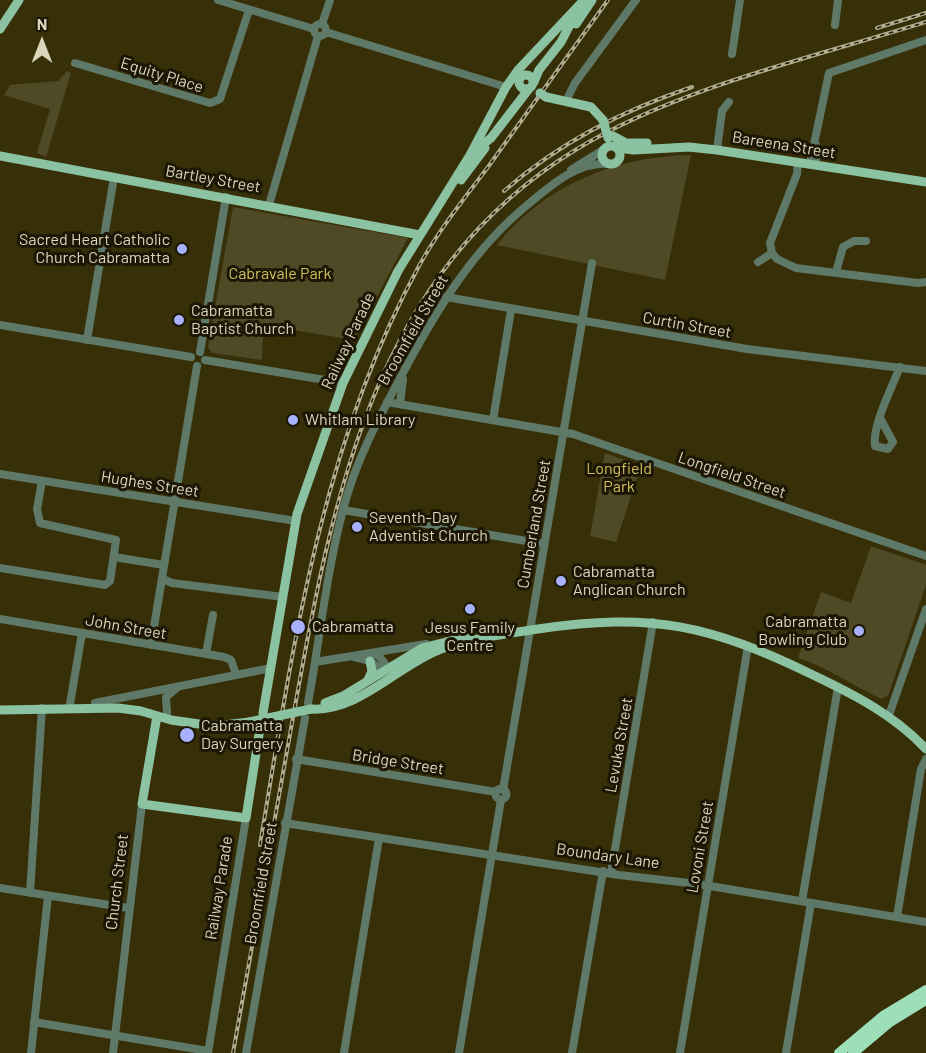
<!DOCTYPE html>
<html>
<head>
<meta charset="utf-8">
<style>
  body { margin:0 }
  #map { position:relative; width:926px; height:1053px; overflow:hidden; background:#372f08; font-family:Barlow,sans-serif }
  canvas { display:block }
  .north { position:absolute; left:12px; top:12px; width:60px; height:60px; -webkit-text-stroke:4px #1c1704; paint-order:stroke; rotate:0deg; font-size:16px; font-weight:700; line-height:24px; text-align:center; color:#dad5bb }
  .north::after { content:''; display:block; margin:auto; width:21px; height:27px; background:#dad5bb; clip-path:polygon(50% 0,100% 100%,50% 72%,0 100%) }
</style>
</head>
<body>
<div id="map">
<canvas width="926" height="1053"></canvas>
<div class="north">N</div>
</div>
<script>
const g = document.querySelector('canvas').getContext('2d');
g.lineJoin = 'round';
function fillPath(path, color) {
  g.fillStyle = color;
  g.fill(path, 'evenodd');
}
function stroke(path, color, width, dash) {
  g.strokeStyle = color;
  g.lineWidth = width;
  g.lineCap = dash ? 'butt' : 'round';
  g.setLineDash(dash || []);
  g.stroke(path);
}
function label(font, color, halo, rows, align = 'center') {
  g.font = font + ' Barlow,sans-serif';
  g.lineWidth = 6;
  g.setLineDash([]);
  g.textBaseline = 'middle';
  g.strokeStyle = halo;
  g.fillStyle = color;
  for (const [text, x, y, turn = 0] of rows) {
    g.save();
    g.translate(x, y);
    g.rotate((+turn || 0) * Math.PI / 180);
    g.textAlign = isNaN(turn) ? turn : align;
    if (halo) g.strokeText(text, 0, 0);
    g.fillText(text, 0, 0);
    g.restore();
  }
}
const green = new Path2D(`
  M67,71l4,2 -25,84 -9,-4 13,-44 -46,-14 6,-10 48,-4z
  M691,155l-26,125 -168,-35c47,-60 120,-89 194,-90z
  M233,207l175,31 -54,102 -60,-10 -31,6 -1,24 -50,-7 -4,-6z
  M605,453l36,13 -25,76 -26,-6z
  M871,546l55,19v20l-38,111 -7,3c-27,-13 -56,-33 -83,-41l23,-66 30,11z`);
const minor = new Path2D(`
  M218,0l96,29
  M314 30a6 6 0 1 1 12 0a6 6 0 1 1-12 0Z
  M322,24l8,-24
  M835,25l3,-25
  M326,32l180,55
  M732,54l8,-54
  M75,63l135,40 10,-4 29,-89
  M566,101l9,-18 61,-83
  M816,145v19
  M717,150l5,-39 7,-9
  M810,163l19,-90 97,-33
  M571,170l32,-20
  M269,205l49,-169
  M772,253l5,6 19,9 122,15 8,-1
  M758,262l14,-9 -2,-10 27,-69 1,-12
  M836,272l7,-25 11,-6h12
  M446,297l301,52 179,22
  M0,325l191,32
  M87,340l27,-163
  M200,352l26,-155
  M205,360l138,23
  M387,402l186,32 353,122
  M400,404l3,-25
  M880,418l13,24 -5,7 -13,-3c-3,-20 17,-59 25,-79
  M493,420l18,-110
  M0,474l296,47
  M343,510l201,34
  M114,557l50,8
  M0,568l105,17 5,-4 6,-41 -76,-17 -3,-14 5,-28
  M163,579l9,4 111,14
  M0,619l224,38 7,3 5,14
  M151,645l46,-279
  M371,653l8,3 9,12
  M206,654l7,-39
  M354,657l16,4 13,10
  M315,662l111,-18
  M95,703l176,-35
  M308,703c12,-64 18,-129 35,-193 13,-51 37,-94 62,-141 33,-61 67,-118 121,-163 23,-19 51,-45 83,-42
  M70,704l12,-71
  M167,713l-1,-16 12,-10
  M889,715l37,-106
  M296,759l200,33
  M495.5 794a5.5 5.5 0 1 1 11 0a5.5 5.5 0 1 1-11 0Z
  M503,790l89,-527
  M285,823l334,52 79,9 228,38
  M611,873l42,-251
  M0,888l129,20
  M30,893l12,-185
  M802,901l36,-214
  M897,917l24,-148 5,-10
  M34,1022l174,29
  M31,1053l17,-157
  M113,1053l29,-249
  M208,1053l38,-235
  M246,1053l59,-335
  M344,1053l35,-215
  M459,1053l42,-253
  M572,1053l31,-182
  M680,1053l68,-407
  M786,1053l25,-150`);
const major = new Path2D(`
  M576,24l16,-24
  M0,29l19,-29
  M519 82a7 7 0 1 1 14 0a7 7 0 1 1-14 0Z
  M534,82l5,-12 22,-28 15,-29
  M546,97l45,10 12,13
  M613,136l13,7h21
  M602 155a9 9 0 1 1 18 0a9 9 0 1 1-18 0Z
  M617,148l17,2 55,-3 28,3 209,32
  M472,153l19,-15 37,-48
  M0,156l420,79
  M461,180l24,-32
  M368,680l4,-9 -2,-10
  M325,703l18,-7 79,-48 44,-11
  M311,709c48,3 87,-44 130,-60 31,-11 64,-15 97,-20 114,-17 172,-4 275,46 42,20 81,40 113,74
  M0,710l118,-2 23,3 30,9 28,4 25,1 25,-3
  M263,713l34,-199 46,-131 55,-112 72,-116 36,-68 12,-17 66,-70
  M157,716l-15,88 104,14 14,-90`);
const highway = new Path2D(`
  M839,1053l44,-37 43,-26
  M853,1053l37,-31 36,-22`);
const rail = new Path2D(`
  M877,28l49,-15
  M504,191c56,-49 118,-80 188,-104
  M260,845c33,-198 61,-400 159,-579 19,-35 45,-67 69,-99 40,-56 80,-111 120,-167
  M233,1053c18,-106 38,-212 57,-319 40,-221 77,-458 287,-585 100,-61 237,-92 349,-127`);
const majorBridge = new Path2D(`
  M540,93l6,4
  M603,120l5,18
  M249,722l62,-13`);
const markers = [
  [182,249,6,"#a7b1fc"],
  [179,320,6,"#a7b1fc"],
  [293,420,6,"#a7b1fc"],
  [357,527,6,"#a7b1fc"],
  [561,581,6,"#a7b1fc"],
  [470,609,6,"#a7b1fc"],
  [298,627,8,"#a7b1fc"],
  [859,631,6,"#a7b1fc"],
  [187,735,8,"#a7b1fc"]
];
const streetNames = [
  ["Equity Place",162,75,17],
  ["Bareena Street",784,145,9],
  ["Bartley Street",213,179,10],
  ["Curtin Street",687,325,10],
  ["Broomfield Street",413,330,-60],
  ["Railway Parade",348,341,-65],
  ["Longfield Street",732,475,19],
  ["Hughes Street",150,484,9],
  ["Cumberland Street",534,524,-80],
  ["John Street",126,627,10],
  ["Levuka Street",619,745,-80],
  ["Bridge Street",398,762,9],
  ["Lovoni Street",700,847,-80],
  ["Boundary Lane",608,856,8],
  ["Church Street",117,882,-83],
  ["Broomfield Street",261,883,-80],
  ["Railway Parade",219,888,-81]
];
const poiNames = [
  ["Sacred Heart Catholic",170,240,"right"],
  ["Church Cabramatta",170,258,"right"],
  ["Cabramatta",191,311],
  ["Baptist Church",191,329],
  ["Whitlam Library",305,420],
  ["Seventh-Day",369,518],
  ["Adventist Church",369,536],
  ["Cabramatta",573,572],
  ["Anglican Church",573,590],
  ["Cabramatta",847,622,"right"],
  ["Bowling Club",847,640,"right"],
  ["Cabramatta",312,627],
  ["Jesus Family",470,628,"center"],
  ["Centre",470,646,"center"],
  ["Cabramatta",201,726],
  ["Day Surgery",201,744]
];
const parkNames = [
  ["Cabravale Park",280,274],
  ["Longfield",619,469],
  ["Park",619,487]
];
fillPath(green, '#504926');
stroke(minor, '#5f7969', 8);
stroke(major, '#8bc2a1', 9);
stroke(highway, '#9cdfb8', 10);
stroke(rail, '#b2ac8f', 4);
stroke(rail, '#1c1704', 1.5, [4.5]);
stroke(majorBridge, '#8bc2a1', 9);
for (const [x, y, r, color] of markers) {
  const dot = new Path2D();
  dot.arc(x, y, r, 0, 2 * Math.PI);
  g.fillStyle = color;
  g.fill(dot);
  stroke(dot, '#1c1704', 2);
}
label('16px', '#dad5bb', '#1c1704', streetNames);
label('16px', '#dad5bb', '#1c1704', poiNames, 'left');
label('16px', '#d3bf60', '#1c1704', parkNames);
</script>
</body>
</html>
